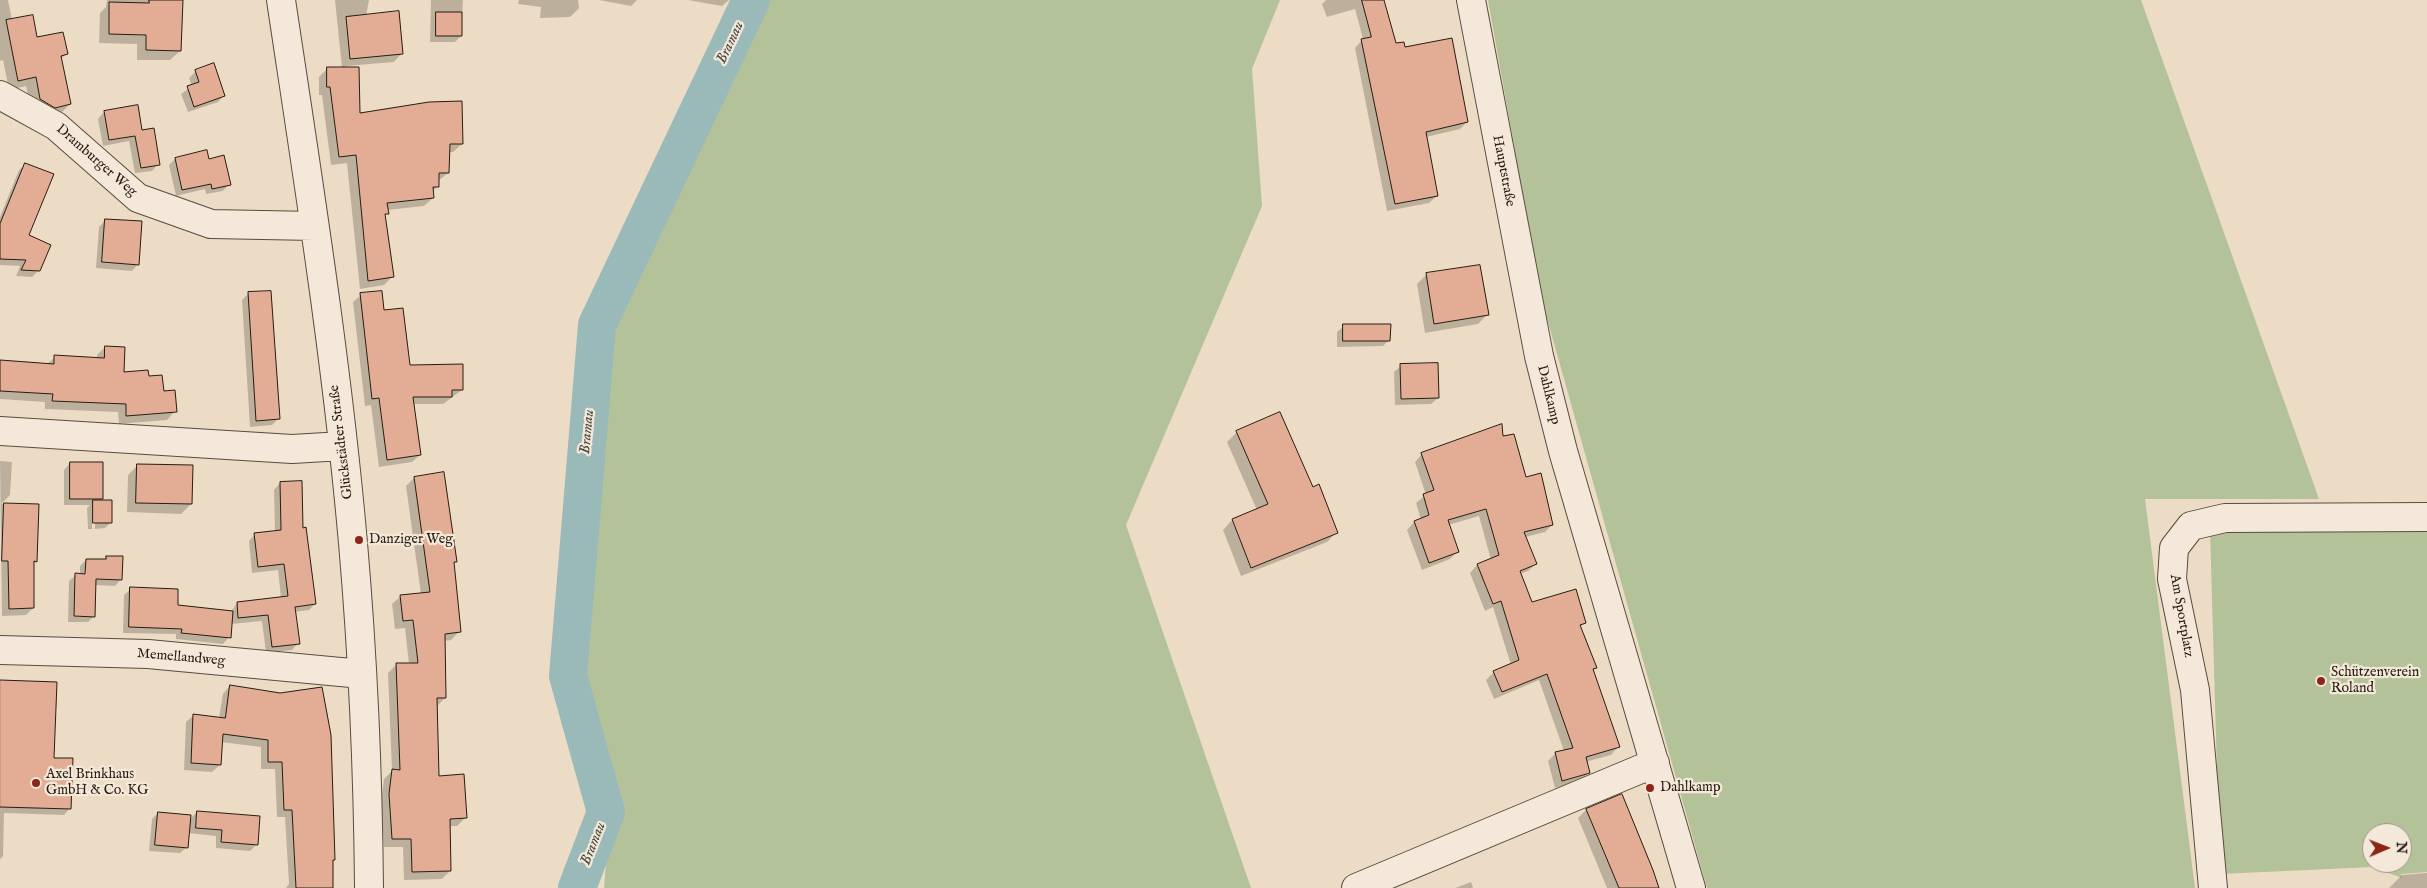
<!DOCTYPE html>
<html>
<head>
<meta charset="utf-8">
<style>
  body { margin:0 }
  #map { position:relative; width:2427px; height:888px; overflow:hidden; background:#ecdcc5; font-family:"IM FELL English",serif }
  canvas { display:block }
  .north { position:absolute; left:2362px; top:823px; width:50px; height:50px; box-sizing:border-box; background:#f3e8d9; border:1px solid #a19689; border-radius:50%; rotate:89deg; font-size:14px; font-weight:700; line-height:20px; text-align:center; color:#271c10 }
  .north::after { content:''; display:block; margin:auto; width:18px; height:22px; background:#8f2418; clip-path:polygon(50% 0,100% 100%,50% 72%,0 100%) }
</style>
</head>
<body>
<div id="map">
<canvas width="2427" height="888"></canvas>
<div class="north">N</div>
</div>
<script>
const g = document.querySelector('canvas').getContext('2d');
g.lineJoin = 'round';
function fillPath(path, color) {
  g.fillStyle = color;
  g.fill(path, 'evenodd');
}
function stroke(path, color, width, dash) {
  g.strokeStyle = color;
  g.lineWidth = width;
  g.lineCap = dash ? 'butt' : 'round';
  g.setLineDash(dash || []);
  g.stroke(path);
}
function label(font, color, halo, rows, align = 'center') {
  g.font = font + ' "IM FELL English",serif';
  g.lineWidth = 4.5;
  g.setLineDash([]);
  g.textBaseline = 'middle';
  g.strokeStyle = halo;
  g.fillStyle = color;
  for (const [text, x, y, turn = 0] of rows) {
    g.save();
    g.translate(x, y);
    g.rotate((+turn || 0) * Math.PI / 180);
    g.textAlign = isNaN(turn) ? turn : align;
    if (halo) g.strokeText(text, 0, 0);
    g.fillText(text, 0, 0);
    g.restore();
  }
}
const green = new Path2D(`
  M758,0h522l-28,69 10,137 -136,319 125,363h-647l6,-76 -38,-137 29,-350z
  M1488,0h653l178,499h-174l50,389h-488l-166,-591z
  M2427,528v344l-26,2 1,4 -29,-11 -153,7 -10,-344zM2372,833h30v30h-30z`);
const shadow = new Path2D(`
  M0,0h8l4,20 24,19 30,15 -5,5 9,45 -10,10 -29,-5 -5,-23 -17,4 -6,-30 -3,1z
  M107,0h74l-1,51 -10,9h-33v-16l-38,-1 1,-30 6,-6z
  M335,0h34l-3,16 36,37 -8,9 -48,4 12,48 104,30 -9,8h-5v21l-10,8v5l-6,6 1,6 -9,8 -37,4 -3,6 8,61 -8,8 -24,4 -13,-126 -16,2 -9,-70h-3v-18l9,-9h14z
  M431,0h32l-2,36 -6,6h-25z
  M519,0h59l1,8 -9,9 -30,1 1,-11 -23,-3z
  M599,0h38l-6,6z
  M688,0h41l-7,6z
  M1326,0h57l12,45 72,77 -7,7 -34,8 11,59 -8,7 -42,8 -32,-163 8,-9 -8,-30 -28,8 -5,-13z
  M196,71l28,24 -6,7 -30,10 -7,-18 11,-8 -3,-8z
  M104,112l37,19 17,33 -6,7 -17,2 -6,-32 -26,5 -5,-27z
  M175,159l33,1 21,24 -6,7 -17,3 -1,-5 -29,7 -7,-31z
  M26,164l2,71 11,35 -7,7 -16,-1 4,-10 -20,-1v-48l19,-47z
  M106,220l32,44 -6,7 -36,-3 3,-41z
  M1427,274l60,41 -9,9 -53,9 -8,-49z
  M249,293l29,126 -6,6 -22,2 -8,-127z
  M361,295l48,71 53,24 -19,14h-30l7,51 -8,7 -33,5 -8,-62 -6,1 -12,-104z
  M1344,326l45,14 -6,6 -46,1v-15z
  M105,347l18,26 25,4 15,15 12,19 -8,9 -48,4 -1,-12 -73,-3v-7l-45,-3v-37l47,2 8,-7 42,1v-3z
  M1401,366l37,32 -7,6 -36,1 -1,-33z
  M1237,432l75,56 24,45 -9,9 -86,34 -18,-46 9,-10 25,-10 -30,-68z
  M1502,437l50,88 -7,7 -20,5 11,27 -8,7 -8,3 11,29 54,20 -5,4 15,41 -3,3 26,76 -7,8 -26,7 3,11 -7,8 -26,7 -7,-27 8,-8 8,-2 -25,-71 -45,19 -8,-19 8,-8 17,-7 -18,-58 -8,4 -15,-38 7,-8 14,-5 -12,-44 -31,9 10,26 -8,8 -28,11 -15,-40 7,-8 7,-2 -5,-17 10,-8 -11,-33 7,-8z
  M0,461l12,1 -2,33 -9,9 37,1 -2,56 -4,4 1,43 -7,7 -24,1z
  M70,463l32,36 -3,2 12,21 -6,6 -10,1v-23h-3v23h-4l-1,-21 3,-3h-26v-35z
  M138,465l53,39 -10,10 -54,-2 1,-37z
  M414,478l42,83 -3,3 6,68 -8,8 -7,1 1,57 -8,8 1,71 28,40 -9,9h-8l1,45 -8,8 -38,1 -1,-33h-19l-3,-44 3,-24 8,-8 -4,-98 9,-9h12l-4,-36 -10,1 -3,-25 9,-8 20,-2 -15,-108z
  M280,483l22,46 13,75 -6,6 -15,2 4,31 -6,7 -26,3 -4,-32 -31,3 -2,13 -6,7 -47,-5v-5l-53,-1 1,-38 7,-6 45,17 55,6 6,-9 44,-5 -3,-28 -26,3 -3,-32 6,-7 20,-2 -1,-42z
  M107,557l14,22 -6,7 -20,-1 -1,31 -6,6h-20l1,-41 7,-6h4v-9l6,-6h17z
  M0,682l53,77 17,49 -6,7 -60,-2 -1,43 -3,3z
  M230,686l50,8 51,167 2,27h-47l3,-4 -4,-67h-8l-2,-48h-14v-22l-40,-5 -1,23 -8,7 -28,-2 2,-48 8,-7 25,3 4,-24z
  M1621,796l36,92h-50l-29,-70 8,-8z
  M197,812l60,32 -7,7 -34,-3v-12l-28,-3 -1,14 -7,6 -31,-2 3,-32 6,-6 31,7z
  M2427,873v15h-38l13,-13z
  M1471,882l2,6h-18z`);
const river = new Path2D(`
  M577,888l29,-76 -38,-136 29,-351 154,-325`);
const building = new Path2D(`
  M149,0h34l-2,51 -35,-1v-15l-37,-1v-32l40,1z
  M1362,0h22l12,43 8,-1 1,5 47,-9 16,84 -42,10 12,64 -43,8 -34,-165 10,-2z
  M399,11l4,43 -53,5 -4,-42z
  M436,12h26v24h-26z
  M33,15l4,22 26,-5 5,22 -7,2 10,48 -16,4 -15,-9 -4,-22 -18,4 -12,-61z
  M214,63l11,33 -31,11 -7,-21 12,-4 -4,-12z
  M327,67h32l1,46 69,-11 33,-1 1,43h-13l-1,29h-10v14h-6l1,11 -47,5 2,11h-4l9,63 -26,4 -12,-126 -17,2 -9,-70h-3z
  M138,105l4,25 12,-2 6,37 -19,3 -6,-32 -26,4 -5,-29z
  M207,150l2,9 15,-4 7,30 -19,4 -1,-5 -29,6 -7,-32z
  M25,163l29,11 -25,61 22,10 -11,26 -19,-1 5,-10 -26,-1v-35z
  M105,219l37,2 -3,44 -37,-3z
  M1480,265l9,50 -55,9 -8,-51z
  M271,291l9,128 -24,2 -8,-129z
  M382,291l2,19 19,-2 7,57 53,-1v26h-11v7h-39l8,58 -34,5 -8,-62 -7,1 -12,-106z
  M1343,324h48l-1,17h-47z
  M105,346l20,1 -1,25 24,-2 1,6 13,-1 2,16 11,-1 2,22 -51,4v-12l-74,-3 1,-7 -53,-3v-31l54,4v-9l50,3z
  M1438,363l1,35 -38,1 -1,-35z
  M1280,412l33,75 6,-3 19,49 -87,35 -19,-49 36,-15 -32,-73z
  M1502,424l1,12 11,-2 12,43 15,-4 12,52 -29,7 13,32 -17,7 12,31 44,-13 10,34 -6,2 17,43 -4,1 27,78 -34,10 4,16 -28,8 -7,-29 18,-4 -26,-74 -45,18 -9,-21 26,-11 -18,-59 -8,3 -16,-40 22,-9 -13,-46 -38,11 11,32 -30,11 -15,-42 15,-6 -6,-21 11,-4 -13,-37z
  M70,462h33v37h-33z
  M137,464l56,1 -1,39 -56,-1z
  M444,472l13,90h-3l7,70 -16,2 1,64h-9l2,78 25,-2 3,44 -17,1 1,52 -39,1 -1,-33h-19l-3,-45 3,-25 8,1 -4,-107h22l-5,-43 -10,1 -3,-26 30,-3 -16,-115z
  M302,481l1,47 3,-1 10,77 -21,3 5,37 -28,3 -4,-32 -30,3 -1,-16 51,-6 -4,-32 -26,3 -4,-34 27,-3 -1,-48z
  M93,500h19v23h-19z
  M4,503l35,1 -2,58 -3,-1v47l-25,1 -1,-48h-6z
  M106,556h17l-1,24 -26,-1 -1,38 -21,-1 1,-43 10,1 1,-15h20z
  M130,587l48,2v16l55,6 -2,27 -50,-5 1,-4 -53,-2z
  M0,680l57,2 -3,76h19l-2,51 -71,-2z
  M230,685l50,8 42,-6 9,48 4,125h-2v28h-37l-4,-78h-8l-2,-48h-14v-22l-45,-6 -2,31 -30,-2 2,-49 32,4z
  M1622,794l31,76 6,18h-40l-33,-79z
  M197,811l63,5 -2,29 -37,-3 1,-12 -26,-2z
  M158,812l33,3 -3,33 -33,-3z`);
const minor = new Path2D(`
  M281,0c27,180 56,361 72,543 10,115 15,230 16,345
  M1471,0l68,356 24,95 128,437
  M0,95l56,31 82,72 73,26 103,2
  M0,431l292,18 51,-3
  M0,650l148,4 214,20
  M1356,888l299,-125
  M2213,888l-18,-198 -23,-111 2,-31 17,-22 34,-8 202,-1`);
const markers = [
  [359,540,5,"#8f2418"],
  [2321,681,5,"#8f2418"],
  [36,783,5,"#8f2418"],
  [1650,788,5,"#8f2418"]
];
const streetNames = [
  ["Dramburger Weg",96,161,41],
  ["Hauptstraße",1503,171,79],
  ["Dahlkamp",1548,395,76],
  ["Glückstädter Straße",342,442,-97],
  ["Am Sportplatz",2181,616,80],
  ["Memellandweg",181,658,5]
];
const poiNames = [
  ["Danziger Weg",369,540],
  ["Schützenverein",2331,673],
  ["Roland",2331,689],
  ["Axel Brinkhaus",46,775],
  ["GmbH & Co. KG",46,791],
  ["Dahlkamp",1660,788]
];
const waterNames = [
  ["Bramau",731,43,-65],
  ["Bramau",588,432,-85],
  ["Bramau",594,844,-69]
];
fillPath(green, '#b3c298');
fillPath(shadow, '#0003');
stroke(river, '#9ababa', 38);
fillPath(building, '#e2ad94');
stroke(building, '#271c10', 1);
stroke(minor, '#584c3d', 30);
stroke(minor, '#f3e8d9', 28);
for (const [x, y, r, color] of markers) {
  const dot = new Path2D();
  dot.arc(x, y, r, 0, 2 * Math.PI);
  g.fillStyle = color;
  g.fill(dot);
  stroke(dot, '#f3e8d9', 2);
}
label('14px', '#271c10', '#f3e8d9', streetNames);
label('14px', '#271c10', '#f3e8d9', poiNames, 'left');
label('italic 15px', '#4a4b43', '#f3e8d9', waterNames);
</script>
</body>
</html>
